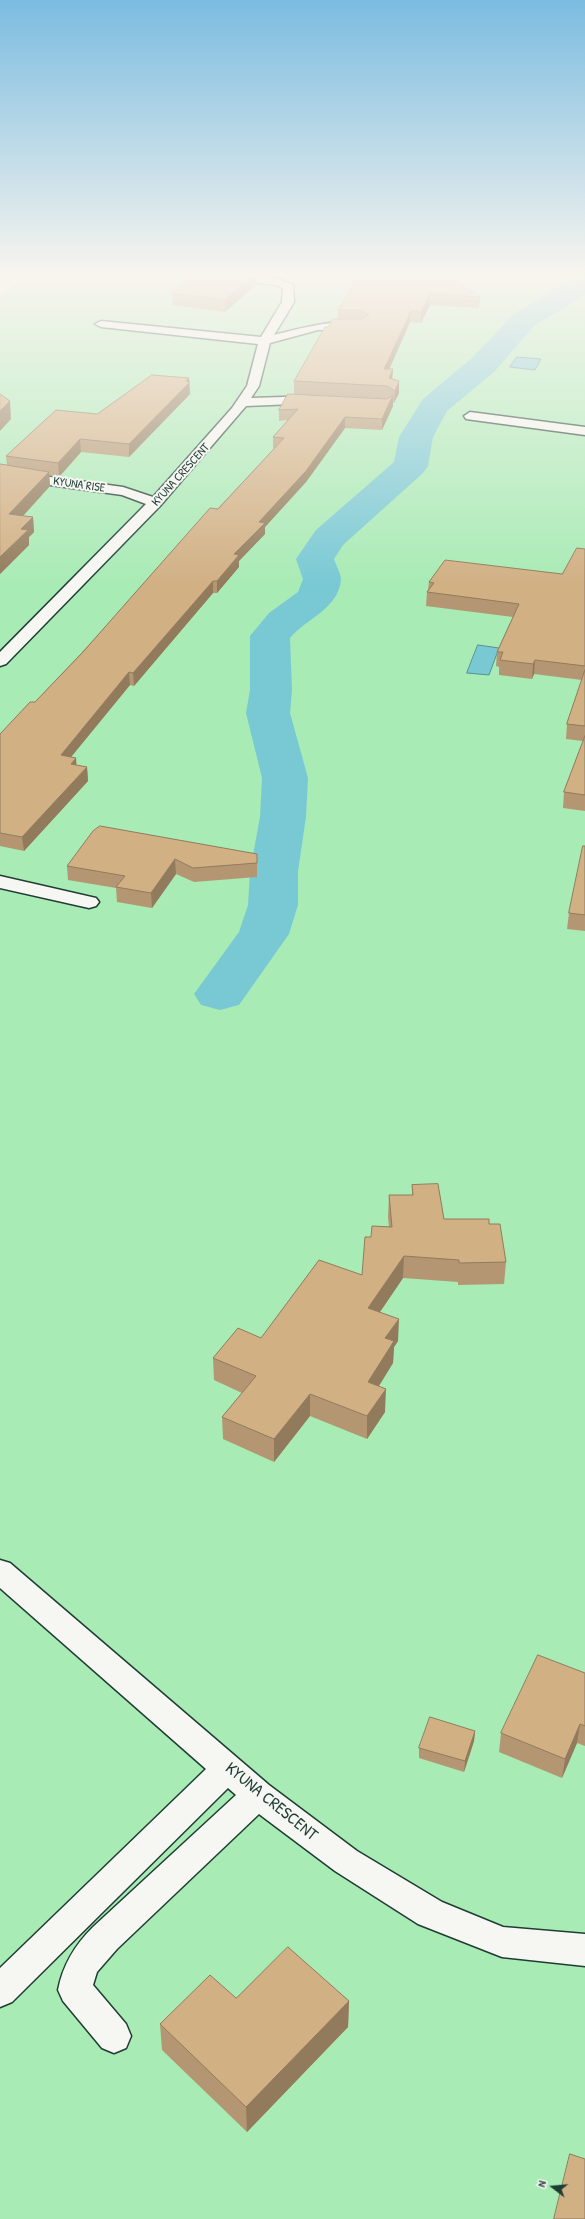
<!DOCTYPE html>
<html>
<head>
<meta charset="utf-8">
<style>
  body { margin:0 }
  #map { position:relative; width:585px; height:2219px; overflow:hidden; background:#efe8dc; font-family:"Patrick Hand",sans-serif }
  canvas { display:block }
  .north { position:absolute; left:533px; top:2167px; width:40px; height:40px; -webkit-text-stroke:3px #f6f6f2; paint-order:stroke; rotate:286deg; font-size:11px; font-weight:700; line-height:16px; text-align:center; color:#1f3d34 }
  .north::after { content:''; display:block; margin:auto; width:14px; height:18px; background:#1f3d34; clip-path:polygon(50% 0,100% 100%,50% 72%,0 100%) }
</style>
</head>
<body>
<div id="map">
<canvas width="585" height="2219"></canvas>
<div class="north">N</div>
</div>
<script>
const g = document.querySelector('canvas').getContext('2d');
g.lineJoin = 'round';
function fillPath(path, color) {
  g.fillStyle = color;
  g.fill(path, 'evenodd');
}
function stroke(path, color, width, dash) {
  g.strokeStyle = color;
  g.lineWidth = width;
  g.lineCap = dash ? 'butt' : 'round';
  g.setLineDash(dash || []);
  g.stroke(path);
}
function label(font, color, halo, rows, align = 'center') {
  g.font = font + ' "Patrick Hand",sans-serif';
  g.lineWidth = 4;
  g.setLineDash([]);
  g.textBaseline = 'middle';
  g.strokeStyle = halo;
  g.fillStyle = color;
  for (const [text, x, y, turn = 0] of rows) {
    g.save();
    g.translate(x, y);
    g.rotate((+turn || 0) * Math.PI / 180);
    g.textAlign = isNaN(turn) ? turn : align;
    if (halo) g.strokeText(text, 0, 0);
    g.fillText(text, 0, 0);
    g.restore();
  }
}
const green = new Path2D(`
  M31,273h498l56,7v1939h-585v-1925z`);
const water = new Path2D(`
  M517,357l24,2 -6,11 -25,-3z
  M478,645l21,3 -10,27 -22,-2z`);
const river = new Path2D(`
  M585,275v20l-51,31 -40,46 -47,39 -14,26 -5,29 -5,7 -80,72 -9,14c2,6 7,15 7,21 -3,29 -34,38 -51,58l2,52 -2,23 18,65 -2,39 -8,54v34l-9,29 -50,71 -19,5 -19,-5 -7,-11 45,-62 9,-27 2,-34 10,-54 2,-39 -16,-65 4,-23v-54l19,-23 29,-21 5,-13 -7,-20 20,-29 78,-68 5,-25 24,-38 49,-41 42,-44 61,-37z`);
const minor = new Path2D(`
  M200,273c29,0 66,-2 93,12l1,17 -20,33c15,-4 79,-21 89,-9l-6,3 -39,1 -48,13 -11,43 -8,12 64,-2 4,1 2,3 -2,3 -73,3 -86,100 -154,158 -6,2v-14l146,-148 -24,-9 -122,-17v-8l123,17 30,10 79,-89 15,-22 11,-42 -157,-17 -6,-3 6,-3 160,16 21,-35 1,-14 -7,-3 -71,-9z
  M470,412l115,15v8l-119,-16 -2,-3z
  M0,876l96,22 3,4 -3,4 -7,2 -89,-20z
  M0,1560l10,3 259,222 88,66 85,51 61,25 82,7v32l-83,-9 -84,-33 -83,-53 -76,-57 -142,135 -20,23 -4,13 33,39 5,12 -5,12 -12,5 -12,-5 -39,-47 -5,-11c5,-26 17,-45 35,-63l143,-132 -8,-7 -216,214 -12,5v-39l206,-199 -206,-181z`);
const wall = new Path2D(`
  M198,273h71l-2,2 -10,-1v10l-32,28 -52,-7 -1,-12z
  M354,281l126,16 -1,11 -49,-3 -9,18 -11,-1 -21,47h4l-1,10 7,2v12l-5,10 -1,-1v4l-11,24 -37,-2 -39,54 -41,45v7l-26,27v6l-22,26h-4l-79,93 -4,-1 -59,72 6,9 10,1 1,14 -64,70 -24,-5v-112l35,-32 240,-254h-2v-11l15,-17 -9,1v-11l108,-11 -93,-5v-13l34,-54 10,-8v-9l16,-26z
  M189,382l1,12 -61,63 -48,-5 -22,25 -10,-2 1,11 -27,30 10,1 1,15 -5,5v8l-29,29v-110l7,1 -1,-9 91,-42z
  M585,549v262l-22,-3 1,-16 19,-51 -17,-2 1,-15 15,-44 -48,-6 -2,5 -33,-4v-8l-3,-1 1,-14 16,-35 -87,-11 1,-14 1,-2 1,-8 133,-8z
  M585,846v85l-18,-2 2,-16z
  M257,854v23l-63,5 -18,-8 -24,34 -35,-6 -1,-14 -48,-8 -1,-14z
  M412,1185l32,34 45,5 17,38 -2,22 -46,1v-3l-55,-4 -23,34 18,29 -4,6 -1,16 -14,23 6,26 -18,27 -57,-23 -36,46 -51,-23 -1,-22 20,-24 -28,-13 -1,-22 48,-20 101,-63 9,-38 18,-10 -1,-10 1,-22h23z
  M585,1673v73l-8,-3 -15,35 -63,-26 2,-19z
  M475,1731l-1,10 -10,31 -45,-14v-10z
  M236,1998l113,3 -1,26 -101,105 -85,-82 -2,-26z`);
const shadedWall = new Path2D(`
  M257,273v11l-32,28v-12z
  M430,294v11l-9,18v-11z
  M411,311l-1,11 -26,59v-12z
  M393,369l-1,12 -3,-3z
  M189,378l1,16 -61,63v-13l57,-63z
  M399,381v12l-5,10 1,-12z
  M393,395v11l-11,24v-11z
  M10,401l1,18 -11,12v-20z
  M345,417v11l-39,54 -41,45v7l-26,27v6l-22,26v-12l17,-27 25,-32z
  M80,439l1,13 -22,25 -1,-14z
  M49,472l1,14 -39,43 -2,-15z
  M33,517l1,15 -5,5v8l-29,29v-17l21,-28z
  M213,581v12l-79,93 -1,-13z
  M535,660l-1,14 -2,5 1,-15z
  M129,672l1,13 -68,83 -1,-13z
  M76,758l1,13 -6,-7z
  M87,767l1,14 -64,70 -2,-14z
  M175,859l1,15 -24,34 -1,-15z
  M404,1256l-1,22 -36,53 1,-23z
  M399,1319l-1,22 -4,6 -1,16 -26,42 1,-23 17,-44z
  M386,1389l-1,23 -18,27v-23z
  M310,1394v22l-36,46v-23z
  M580,1724l-3,19 -15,35 3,-19z
  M475,1731l-1,10 -10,31 1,-11z
  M349,2001l-1,26 -101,105 -1,-25z`);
const building = new Path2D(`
  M198,273h59l-32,27 -53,-7z
  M360,273h85l35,24 -50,-3 -9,18 -10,-1 -27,58h9l-4,9 10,3 -4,10 -8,-5 -93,-5 31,-54h3l5,-8h28l8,-4 -8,-5h-23l18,-29h-2z
  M152,375l37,3 -3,3 4,1 -61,62 -49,-5 -22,24 -52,-7 50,-46 41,4z
  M0,394l10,7 -10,10z
  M288,394l99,5 6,-4 -11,24 -37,-2 -39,54 -47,51 6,1 -31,31 5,1 -22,26h-4l-80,92 -4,-1 -68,83 15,3 -5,6 16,3 -65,70 -22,-4v-99l30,-32h5l47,-49 128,-145 8,1 66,-71 -11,-1 25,-28 -19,1z
  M0,464l49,8 -40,42 24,3 -12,12 7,1 -28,27z
  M577,548l8,1v117l-50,-6 -2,4 -33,-4 3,-8h-6l22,-48 -92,-12 7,-9 -5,-1 16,-22 117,14z
  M585,670v56l-18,-2z
  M585,736v59l-21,-3z
  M100,826l157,28v9l-64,5 -18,-9 -24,34 -35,-6 9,-11 -58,-10 26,-35z
  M583,846h2v69l-16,-2z
  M438,1184l6,35h45v5h11l6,38 -47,1v-3l-55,-4 -36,52 31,11 -14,19 9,3 -26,41 18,7 -19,27 -57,-22 -36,45 -52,-22 34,-41 -43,-18 25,-30 23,10 58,-78 43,15 3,-38h6l1,-11 20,1 -3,-32h24l-1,-10z
  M538,1655l47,18v53l-5,-2 -15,35 -64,-26z
  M430,1717l45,14 -10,30 -46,-13z
  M288,1947l61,54 -103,106 -86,-83 50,-49 26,23z
  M570,2154l15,5v60h-31z`);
const farStreetnames = [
  ["KYUNA CRESCENT",181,475,-48],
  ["KYUNA RISE",79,485,8]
];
const nearStreetnames = [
  ["KYUNA CRESCENT",271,1802,39]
];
fillPath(green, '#a8ebb5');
fillPath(water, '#79c9d4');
stroke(water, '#559194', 1);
fillPath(river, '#79c9d4');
stroke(minor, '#1f3d34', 3);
fillPath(minor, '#f6f6f2');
fillPath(wall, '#b49772');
fillPath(shadedWall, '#927b5c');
fillPath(building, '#d1b084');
stroke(building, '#927b5c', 1);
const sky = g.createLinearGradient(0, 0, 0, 584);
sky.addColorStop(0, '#7bbce0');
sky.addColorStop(0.47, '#f8f5ef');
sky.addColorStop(1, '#f8f5ef00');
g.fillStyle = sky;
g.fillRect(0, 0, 585, 584);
label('12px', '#1f3d34', '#f6f6f2', farStreetnames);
label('17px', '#1f3d34', '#f6f6f2', nearStreetnames);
</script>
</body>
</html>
